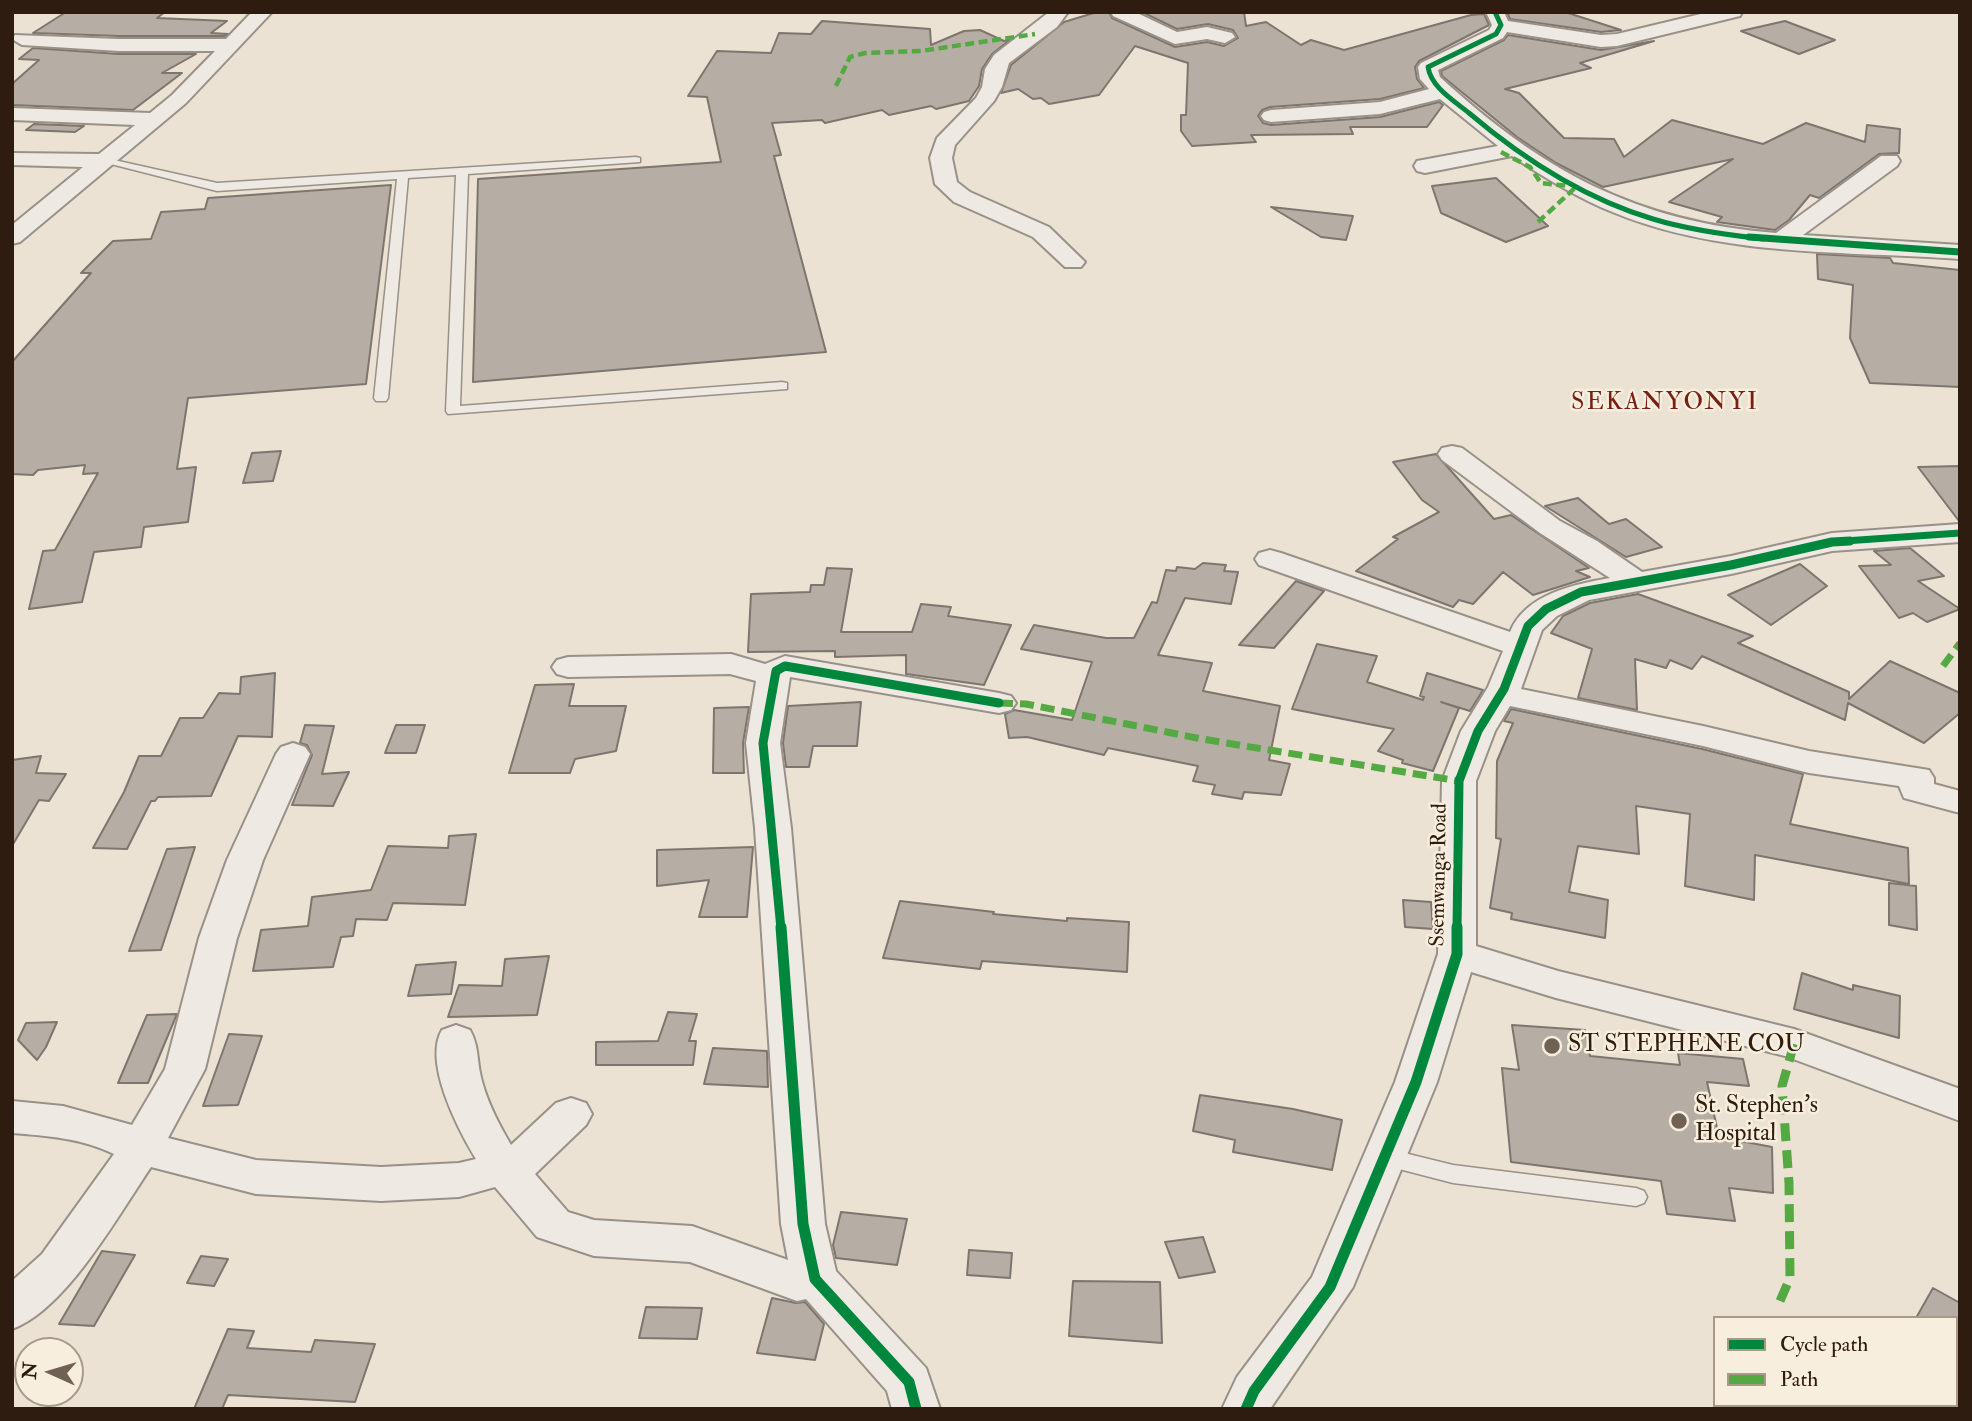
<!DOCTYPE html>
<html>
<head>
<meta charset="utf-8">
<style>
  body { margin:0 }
  #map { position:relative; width:1972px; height:1421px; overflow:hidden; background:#ebe2d4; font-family:"IM FELL Double Pica",serif }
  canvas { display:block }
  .frame { position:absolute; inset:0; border:14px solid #2e1c11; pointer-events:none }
  .legend { position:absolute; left:1713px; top:1316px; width:245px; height:91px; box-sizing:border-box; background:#f8eedd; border:2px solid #a79a8b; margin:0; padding:9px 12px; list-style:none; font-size:21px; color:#2e1c11 }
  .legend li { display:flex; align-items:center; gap:14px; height:35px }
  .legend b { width:35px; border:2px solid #a79a8b }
  .north { position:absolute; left:14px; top:1337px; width:70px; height:70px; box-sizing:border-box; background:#f8eedd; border:2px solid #a79a8b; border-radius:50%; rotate:274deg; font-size:19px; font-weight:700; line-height:28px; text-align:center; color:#2e1c11 }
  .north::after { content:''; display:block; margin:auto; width:24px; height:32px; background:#706155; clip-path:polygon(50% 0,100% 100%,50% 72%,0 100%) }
</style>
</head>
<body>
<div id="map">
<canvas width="1972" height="1421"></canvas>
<div class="frame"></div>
<ul class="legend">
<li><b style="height:9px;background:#00873e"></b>Cycle path</li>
<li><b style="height:9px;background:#54a942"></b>Path</li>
</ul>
<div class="north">N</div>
</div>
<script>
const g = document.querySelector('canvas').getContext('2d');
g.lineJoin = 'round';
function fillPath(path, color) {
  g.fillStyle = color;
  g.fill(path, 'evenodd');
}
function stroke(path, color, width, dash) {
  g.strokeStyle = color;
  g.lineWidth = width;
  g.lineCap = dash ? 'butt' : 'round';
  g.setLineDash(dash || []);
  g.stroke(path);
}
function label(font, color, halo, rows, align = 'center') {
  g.font = font + ' "IM FELL Double Pica",serif';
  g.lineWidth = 5;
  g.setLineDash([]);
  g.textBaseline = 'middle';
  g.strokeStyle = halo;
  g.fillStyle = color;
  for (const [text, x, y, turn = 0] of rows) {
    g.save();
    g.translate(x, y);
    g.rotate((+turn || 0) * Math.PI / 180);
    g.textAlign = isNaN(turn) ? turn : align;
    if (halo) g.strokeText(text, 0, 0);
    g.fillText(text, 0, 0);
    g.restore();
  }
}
const building = new Path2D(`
  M66,12h99l-8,6 70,3 -16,12 17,1 -3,2h-106l-86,-3z
  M1097,12h12l3,6 63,29 32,-5 17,4 14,-8 -5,-8 -25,-6 -31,5 -35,-17h102l2,14 20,-4 35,23 10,-5 33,10 127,-35 13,-1 5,11 -70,36 -4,6 2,12 7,9 -44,11 -110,8 -8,3 -4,6 5,7 8,2 109,-8 59,-15 4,3 -16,22h-77l3,7 -102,1 5,7 -64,4 -11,-15v-16h5l2,-52 -53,-17 -36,49 -50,9 -8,-6 -8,1 -15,-10 -17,4 10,-28 53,-43z
  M1507,12h58l56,18 -20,2 -91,-13z
  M822,21l108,8 1,16 33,-14 16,-1 24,11 7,-2 -19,15 -10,15 -3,17 -10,15 -33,8 -5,-3 -42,9 -7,-5 -57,13 -3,-3 -50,3 9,32 -7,1 52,196 -353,30 5,-203 243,-17 -14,-65 -19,-1 29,-45 54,2 8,-20 32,1z
  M1785,21l50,19 -36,14 -58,-23z
  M1508,35l93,15 53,-9 -74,22 11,5 -86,21 14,4 45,45 50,1 10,18 48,-37 91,24 43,-21 59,19 2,-17 33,4 -1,24 -20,1 -60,44 -9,-3 -21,25 -14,10 -58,-8 5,-5 -53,-15 64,-43 -130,28 -47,-24 -39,-26 -75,-61 -1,-5 63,-31z
  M33,48l86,6h77l-34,19h20l-49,37 -121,-5v-21l27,-24 -20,-1z
  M34,124l50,2 -9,6 -49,-2z
  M1496,178l52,48 -42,16 -65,-29 -9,-27z
  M391,185l-25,199 -178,14 -11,71 19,-2 -8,55 -44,5 -3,20 -47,5 -12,50 -53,7 14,-58 12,-1 43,-77 -15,1 2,-9 -47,5 -5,5 -21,-1v-112l79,-89h-10l32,-32 38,-2 10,-27 44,-3 3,-11z
  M1271,207l82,9 -7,24 -25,-3z
  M1817,254l73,4 3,5 67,7v117l-90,-4 -20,-45 3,-53 -35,-6z
  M281,451l-8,30 -30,2 9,-30z
  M1436,454l58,65 17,-4 78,53 -13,3 14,6 -57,18 -30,-23 -30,32 -14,-4 -6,7 -97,-36 42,-32 -5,-2 46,-25 -17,-12 -29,-38z
  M1960,466v55h-1l-41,-54z
  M1578,498l31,26 17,-5 36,28 -36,10 -81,-51z
  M1910,548l34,28 -26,5 42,28 -33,13 -14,-9 -14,5 -40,-52 32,-1 -17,-14z
  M1203,563l23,2 -2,6 14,1 -7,32 -46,-6 -27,57 54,8 -9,28 77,15 -11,54 21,4 -9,31 -37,-3 -2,7 -30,-5 3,-9 -22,-4 5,-15 -90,-18 -4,7 -77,-18 -18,1 -4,-24 9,-4 58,10 20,-58 -71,-13 13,-24 72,13h28l18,-36 5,1 9,-33 10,1 1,-4 18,2z
  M1800,564l27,22 -56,39 -43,-30z
  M827,568l25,1 -11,63h71l9,-28 30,3 -3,9 63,9 -27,60 -78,-11v-19l-71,2v-6l-87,1 3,-58 59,-2 1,-7h13z
  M1296,581l28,10 -50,57 -35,-3z
  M1638,594l115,42 -15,7 111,49v7l41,-38 70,32v20l-36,30 -76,-40 -3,17 -143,-64 -10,13 -22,-9 -4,8 -31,-9 2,51 -59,-12 14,-49 -41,-16 12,-17 27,-13z
  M1317,644l60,12 -10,26 56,18 1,-3 -4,-1 7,-23 56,17 -13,21 -29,-9 18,6 -26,63 -31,-8 1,-3 -25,-9 16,-22 -102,-20z
  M275,673l-3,64 -34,-1 -27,60 -53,1 -3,4h-4l-24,48 -34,-1 31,-56 15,-36h22l19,-38h23l16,-25 21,1 1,-17z
  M574,684l-5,22h57l-10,45 -41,8 -5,14h-61l26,-88z
  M861,702l-4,44h-44l-4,21h-23l-3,-24 5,-37z
  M749,707l-6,36 1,30h-31l1,-65z
  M1511,709l191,40 101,25 -13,50 118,24 1,36 -154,-29 -1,45 -69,-14 5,-72 -54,-8 3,48 -61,-8 -9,46 39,8 -3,38 -94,-19 1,-6 -22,-5 11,-69 -5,-1 1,-77 16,-38 -9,-2z
  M305,725l29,1 -12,48 27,-2 -16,34 -41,-1 20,-50 -5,-10 -7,-2z
  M396,725h29l-9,28h-31z
  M41,756l-5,17 30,1 -17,27 -10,-1 -27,46v-86z
  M476,834l-11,71 -72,-2 -6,17 -31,-1 -3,17 -12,1 -8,30 -80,4 8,-41 47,-4 4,-29 59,-7 17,-44 60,2 1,-12z
  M195,847l-34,103 -32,1 38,-102z
  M753,847l-6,70h-48l10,-37 -52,6v-36z
  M1889,883l27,3 1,44 -28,-5z
  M1403,900l28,2 2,27 -28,-2z
  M900,901l94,11 -1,2 74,7v-3l62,4 -2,50 -145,-11 -2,8 -97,-11z
  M549,956l-12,59 -89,2 11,-32 43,1 3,-27z
  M456,962l-5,32 -43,2 8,-31z
  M1802,973l51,17v-5l47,11 -1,42 -105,-29z
  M668,1012l29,2 -8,27h7l-3,24h-97v-23l62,-1z
  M177,1014l-29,69h-30l29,-68z
  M57,1022l-11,25 -9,13 -19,-20 8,-17z
  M1512,1025l73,5 5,26 90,9 -2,-12 65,6 6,27 -42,-4 12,55 53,10 1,46 -44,-5 6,33 -68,-7 -6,-33 -150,-19 -9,-94 17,2z
  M229,1034l33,2 -24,69 -35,1z
  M713,1048l54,3 1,36 -64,-3z
  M1200,1095l93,14 49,11 -10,50 -99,-18 2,-12 -42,-9z
  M841,1212l66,7 -10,46 -61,-7 -3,-13z
  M1203,1237l12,35 -36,6 -14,-36z
  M969,1250l43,3 -2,25 -43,-3z
  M102,1251l33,4 -41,71 -35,-2z
  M201,1256l27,3 -14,27 -27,-3z
  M1073,1281l87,1 2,61 -93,-7z
  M1933,1288l27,15v15h-44z
  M772,1298l24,5 9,-1 19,22 -9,36 -58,-7z
  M646,1307l56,1 -5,31 -58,-1z
  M228,1329l26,2 -7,17 64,4 4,-12 60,4 -20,58 -127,-7 -6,14h-28z`);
const lane = new Path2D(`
  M636,157l4,1v4l-172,12 -8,232 322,-24 5,1v6l-339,25 -2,-3 10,-236 -48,3 -20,220 -2,3h-10l-2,-3 23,-219 -180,12 -118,-30 6,-3 112,25z
  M1384,1148l69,17 183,23 8,3 3,6 -3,6 -8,3 -183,-23 -77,-20 -3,-6 3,-6z`);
const street = new Path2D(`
  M252,12h20l-86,91 -166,139 -8,2v-19l71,-58 -71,-2v-12l87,1 36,-29 -123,-5v-12l138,5 22,-18 43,-44h-96l-97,-6 -10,-6 3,-4 104,4h107z
  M1049,12h19l-11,15 -48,36 -7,24 -8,14 -39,44 -3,13 5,24 13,10 79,35 36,35 -4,5h-16l-32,-30 -79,-35 -19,-18 -5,-26 7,-20 39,-40 6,-11 3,-18 9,-14z
  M1111,12h24l42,20 30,-5 25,6 3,4 -10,6 -18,-4 -32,5 -62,-28z
  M1486,12h18l4,9 93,14 16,-1 92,-22h33l-2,4 -123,30 -16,1 -94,-15 -4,6 -65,32 2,7c102,94 196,145 336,156l105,-77h16l3,5 -3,5 -94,69 157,10v14c-113,-8 -238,-2 -345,-46 -36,-14 -70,-35 -103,-57l-87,17 -8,-2 -3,-5 3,-5 81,-15 -58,-47 -60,15 -109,8 -7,-2 -3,-4 3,-4 7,-2 109,-8 49,-13 -9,-10 -2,-12 3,-4 68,-33 3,-5z
  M1452,446l10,2 98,73 37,20 45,31 89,-16 101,-23 128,-9v18l-128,9 -101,23 -142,26 -32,16 -15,14 -21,59 182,37 106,25 120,19 5,8v6l26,7v22l-56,-15 -5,-12 -90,-13 -106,-27 -193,-40 -15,25 -19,50v165l82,25 236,58 166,60v32l-175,-65 -229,-58 -85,-26 -34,110 -84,205 -83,122h-48l15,-32 75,-100 83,-195 43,-128 4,-173 19,-50 27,-44 15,-36 -244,-86 -4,-6 4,-6 11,-3 11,3 229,79c15,-38 65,-48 100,-54l-70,-45 -98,-73 -4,-6 4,-6z
  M731,654l34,10 20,-8 214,37 12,3 5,7 -5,7 -12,3 -209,-36 -10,66 11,85 34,396 11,47 90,97 14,41h-48l-5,-18 -81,-92 -9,2 -107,-39 -96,-6 -57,-19 -42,-50 -36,10 -78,4 -125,-7 -105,-27c-32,47 -85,143 -139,162v-48l30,-27 72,-100c-32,-16 -67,-18 -102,-21v-32l51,5 69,19 33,-56 34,-131 28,-78 49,-106 5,-7 12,-4 12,4 5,7 -47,106 -26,78 -32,131 -37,69 88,22 125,7 78,-4 17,-4c-18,-30 -53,-97 -34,-129l14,-5 14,5c8,14 7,27 10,43 5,25 18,50 31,72l45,-42 15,-5 15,5 6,11 -6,11 -51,49 33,38 26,8 98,6 96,34 -7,-36 -26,-396 -9,-85 10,-62 -26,-7 -162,3 -11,-3 -5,-7 5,-7 11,-3z`);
const quietFar2 = new Path2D(`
  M836,86l14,-29 15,-4 56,-2 114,-17
  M1501,152l29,15 11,16 28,3
  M1538,222l38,-35`);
const quietFar1 = new Path2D(`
  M1943,666l17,-23
  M999,703l27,1 176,35 257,42`);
const quiet = new Path2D(`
  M1780,1301l10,-23 -1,-95 -7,-97 12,-42`);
const cyclewayFar3 = new Path2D(`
  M1495,12l6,13 -5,9 -68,33c3,20 25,33 41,46 53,45 117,86 184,106 36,11 74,16 111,20`);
const cyclewayFar2 = new Path2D(`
  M1749,237l211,15
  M1830,542l130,-9`);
const cyclewayFar1 = new Path2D(`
  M781,929l-18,-186 13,-72 9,-5 214,37
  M1457,929l2,-148 19,-50 26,-42 24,-63 18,-17 35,-17 150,-27 101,-23 18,-1`);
const cycleway = new Path2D(`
  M781,927l22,297 12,55 94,103 7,27
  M1246,1409l8,-18 76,-104 86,-205 41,-128v-27`);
const markers = [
  [1552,1046,9,"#706155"],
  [1679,1121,9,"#706155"]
];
const streetNames = [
  ["Ssemwanga Road",1440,875,-89]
];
const quarterNames = [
  ["SEKANYONYI",1665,404]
];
const nearPoinames = [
  ["ST STEPHENE COU",1568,1046],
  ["St. Stephen's",1695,1107],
  ["Hospital",1695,1135]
];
fillPath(building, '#b6aea4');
stroke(building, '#7e766e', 2);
stroke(lane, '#999188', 3);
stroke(street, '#999188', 4);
fillPath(lane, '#eeeae3');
fillPath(street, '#eeeae3');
stroke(quietFar2, '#54a942', 4.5, [9, 4.5]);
stroke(quietFar1, '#54a942', 7, [14, 7]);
stroke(quiet, '#54a942', 9, [18, 9]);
stroke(cyclewayFar3, '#00873e', 5);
stroke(cyclewayFar2, '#00873e', 7);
stroke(cyclewayFar1, '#00873e', 9);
stroke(cycleway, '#00873e', 11);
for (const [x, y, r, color] of markers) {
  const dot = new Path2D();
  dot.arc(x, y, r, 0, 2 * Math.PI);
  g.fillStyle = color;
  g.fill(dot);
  stroke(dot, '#f8eedd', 2.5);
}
label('21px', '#2e1c11', '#f8eedd', streetNames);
g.letterSpacing = '2px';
label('24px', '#7a1f14', '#f8eedd', quarterNames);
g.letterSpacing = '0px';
label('24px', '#2e1c11', '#f8eedd', nearPoinames, 'left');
</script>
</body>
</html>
